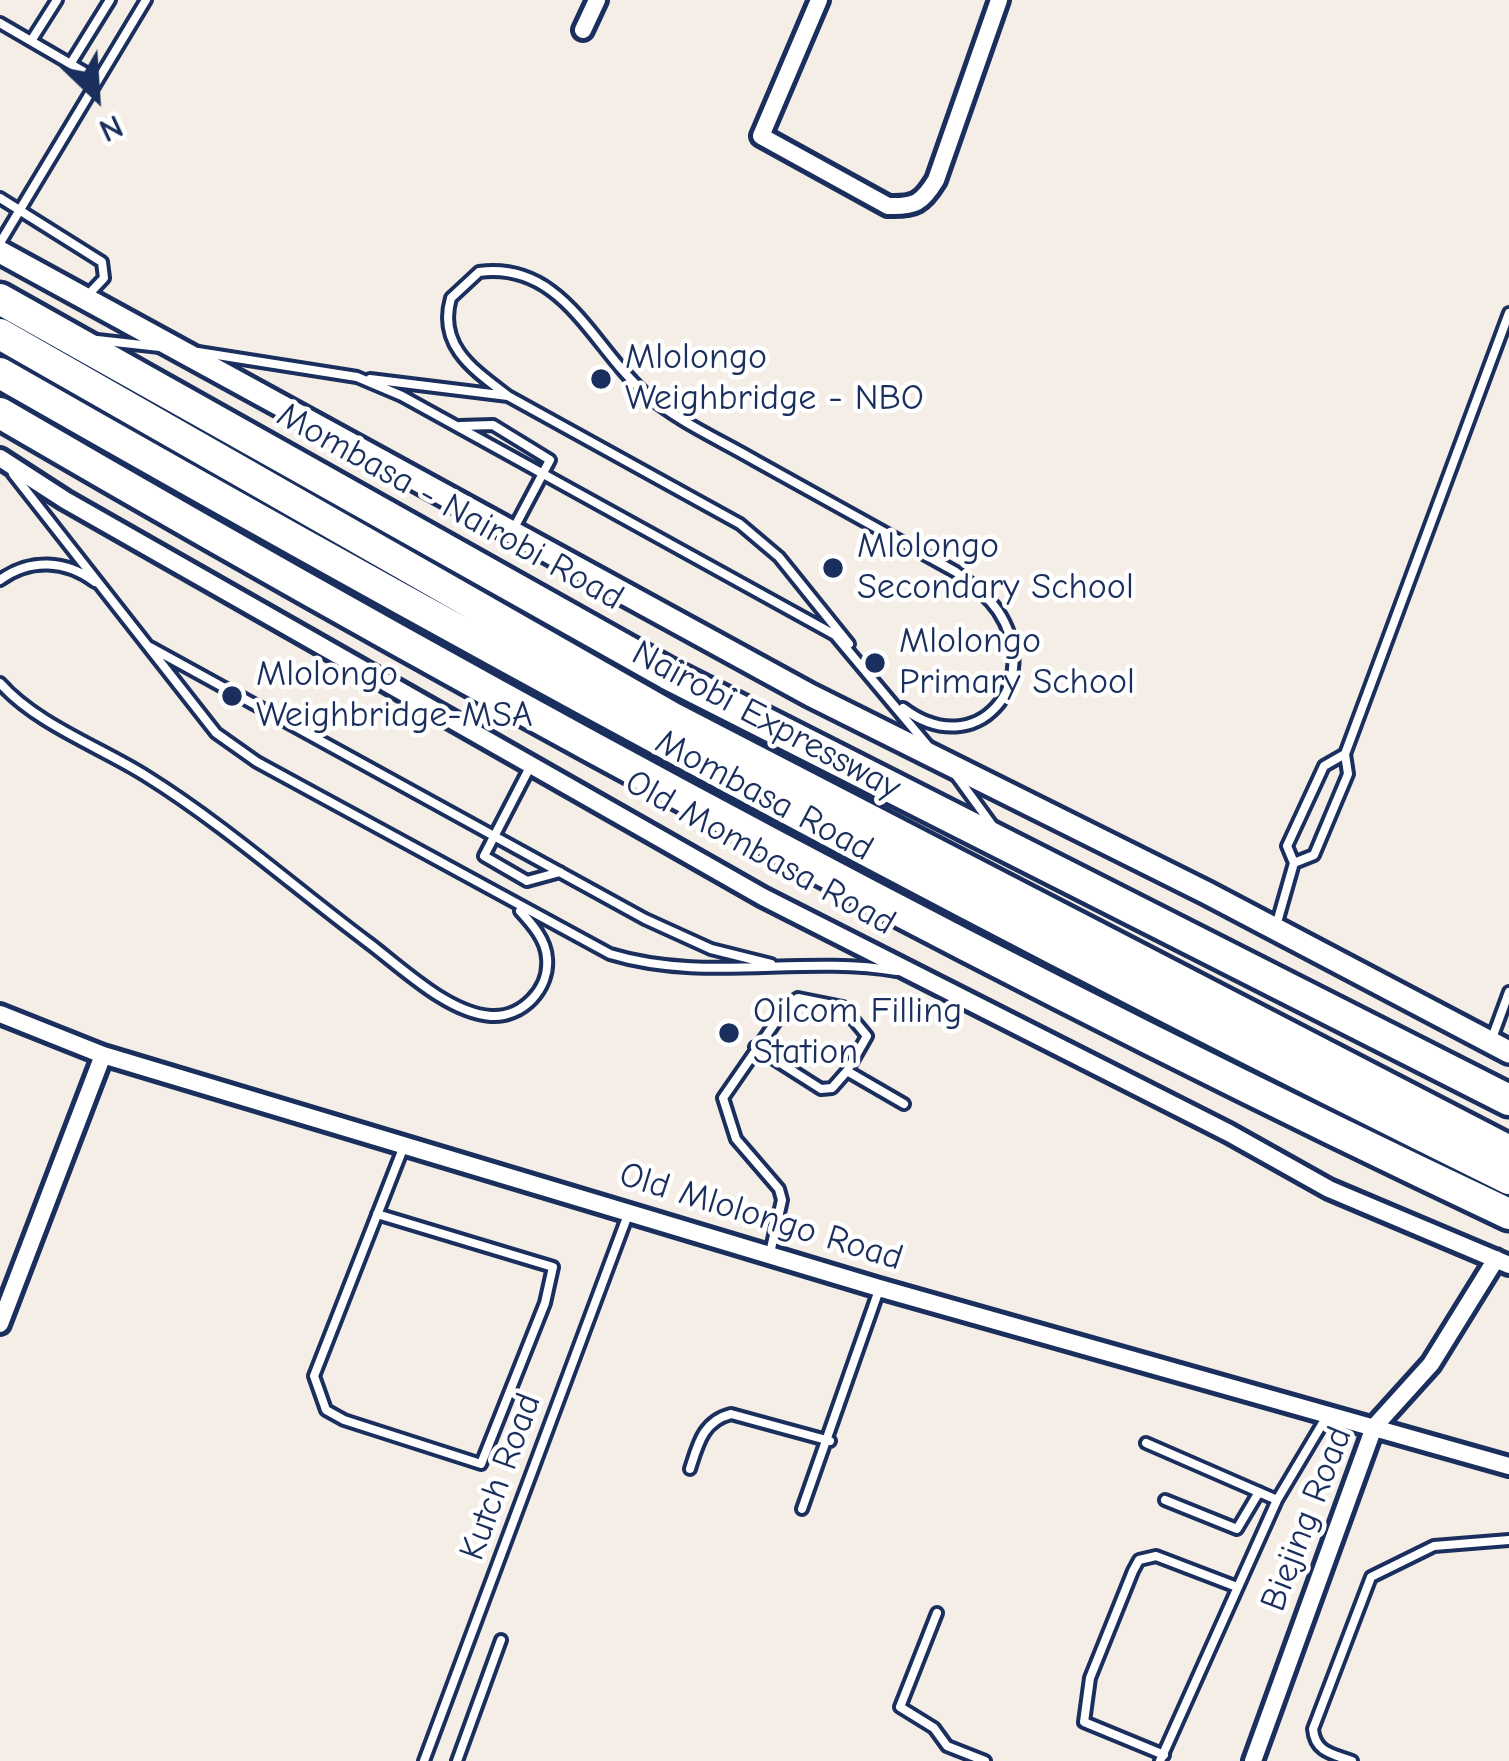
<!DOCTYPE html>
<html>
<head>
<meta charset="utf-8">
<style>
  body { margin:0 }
  #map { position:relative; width:1509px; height:1761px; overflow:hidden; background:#f5eee6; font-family:"Comic Neue",sans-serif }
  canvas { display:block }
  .north { position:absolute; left:36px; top:36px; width:120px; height:120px; -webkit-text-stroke:9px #fff; paint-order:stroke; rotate:155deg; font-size:33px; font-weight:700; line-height:48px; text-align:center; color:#1b2f5e }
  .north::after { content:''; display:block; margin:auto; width:42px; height:54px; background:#1b2f5e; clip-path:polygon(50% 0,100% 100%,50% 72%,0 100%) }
</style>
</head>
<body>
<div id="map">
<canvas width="1509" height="1761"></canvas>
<div class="north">N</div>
</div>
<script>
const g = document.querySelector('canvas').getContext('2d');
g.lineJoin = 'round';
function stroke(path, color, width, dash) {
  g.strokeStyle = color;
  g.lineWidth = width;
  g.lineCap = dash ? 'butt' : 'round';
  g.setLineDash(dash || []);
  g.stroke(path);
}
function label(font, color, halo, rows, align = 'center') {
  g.font = font + ' "Comic Neue",sans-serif';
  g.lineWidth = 9;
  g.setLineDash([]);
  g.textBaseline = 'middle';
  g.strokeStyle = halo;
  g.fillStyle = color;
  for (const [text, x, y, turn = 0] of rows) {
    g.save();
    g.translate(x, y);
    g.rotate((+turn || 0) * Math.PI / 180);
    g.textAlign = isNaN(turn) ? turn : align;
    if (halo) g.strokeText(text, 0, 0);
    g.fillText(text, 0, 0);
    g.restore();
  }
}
const lane = new Path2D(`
  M0,23l98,57
  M31,41l26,-41
  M71,63l39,-63
  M0,198l102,64 2,16 -16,17
  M0,243l146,-243
  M97,340l63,7
  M198,352l159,25 45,19 433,239 93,111
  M370,379l138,17 232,128 39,33 70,87
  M508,396c-34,-26 -71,-50 -57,-98l28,-26c85,-11 114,77 168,123 32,27 73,45 109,66 67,37 133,74 200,111 15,12 31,23 42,39 47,71 -21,153 -95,97
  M460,426l33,-1 57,35 -36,68
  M13,474l203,259 41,29 353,192c96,29 190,1 287,17
  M0,580c30,-22 66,-20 95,2
  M150,647l495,272 66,30 60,15
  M0,683c36,41 100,64 146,93 77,48 148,111 220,165 34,25 81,72 125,75 31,2 59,-27 56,-58 -1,-18 -15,-34 -27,-47
  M531,765l-47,91 43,25 33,-9
  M955,774l37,51
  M1294,863l20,-8 34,-81 -3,-20 164,-441
  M1276,926l18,-63 -7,-17 37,-80 21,-12
  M1491,1041l18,-49
  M755,1047l66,42 11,-1 15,-17
  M377,1214l176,53 -8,36 -64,161 -137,-44 -18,-10 -12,-34 90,-230
  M770,1253l12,-53 -3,-11 -43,-50 -13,-41 65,-94 10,-6 45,9 24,29 -20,35 57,33
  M1146,1443l131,57
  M690,1469c8,-25 13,-48 41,-55l99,27
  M1165,1500l72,29 22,-37
  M802,1509l77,-219
  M937,1613l-37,94 34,21 13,18 38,15
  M1164,1755l-80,-33 6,-44 43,-107 6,-11 17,-4 81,31
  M424,1761l205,-549
  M457,1761l44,-121
  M1160,1761l117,-261 50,-84
  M1352,1761c-20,-7 -37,-9 -39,-32l58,-152 63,-31 75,-6`);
const street = new Path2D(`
  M819,0l-58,136 127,70c27,1 34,-3 48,-26l63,-180
  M583,30l14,-30
  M0,458l65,42 698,397 466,236 100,56 180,76
  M0,1014l103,41 776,233 630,178
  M0,1324l103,-269
  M1253,1761l121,-334 57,-63 65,-105`);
const secondary = new Path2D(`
  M0,252l810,443 397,198 302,159`);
const highway = new Path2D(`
  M0,299l668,375 841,426
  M0,334l671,383 838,434
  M0,373c495,283 997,554 1509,806
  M0,413c492,287 993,558 1509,801`);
const markers = [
  [601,379,12,"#1b2f5e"],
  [833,568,12,"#1b2f5e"],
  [875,663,12,"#1b2f5e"],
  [232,696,12,"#1b2f5e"],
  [729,1033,12,"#1b2f5e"]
];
const poiNames = [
  ["Mlolongo",625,358],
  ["Weighbridge - NBO",625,399],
  ["Mlolongo",857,547],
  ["Secondary School",857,588],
  ["Mlolongo",899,642],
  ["Primary School",899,683],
  ["Mlolongo",256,675],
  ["Weighbridge-MSA",256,716],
  ["Oilcom Filling",753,1012],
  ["Station",753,1053]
];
const streetNames = [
  ["Mombasa - Nairobi Road",450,507,29],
  ["Nairobi Expressway",766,721,28],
  ["Mombasa Road",764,796,28],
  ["Old Mombasa Road",760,853,29],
  ["Old Mlolongo Road",761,1217,17],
  ["Kutch Road",501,1477,-70],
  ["Biejing Road",1307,1519,-69]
];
stroke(lane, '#1b2f5e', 16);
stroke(street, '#1b2f5e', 26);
stroke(secondary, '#1b2f5e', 30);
stroke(highway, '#1b2f5e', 39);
stroke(lane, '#fff', 8);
stroke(street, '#fff', 16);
stroke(secondary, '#fff', 21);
stroke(highway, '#fff', 30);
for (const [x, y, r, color] of markers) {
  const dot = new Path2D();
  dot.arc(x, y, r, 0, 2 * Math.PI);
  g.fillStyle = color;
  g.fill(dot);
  stroke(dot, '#fff', 4.5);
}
label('36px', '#1b2f5e', '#fff', poiNames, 'left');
label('36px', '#1b2f5e', '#fff', streetNames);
</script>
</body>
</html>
